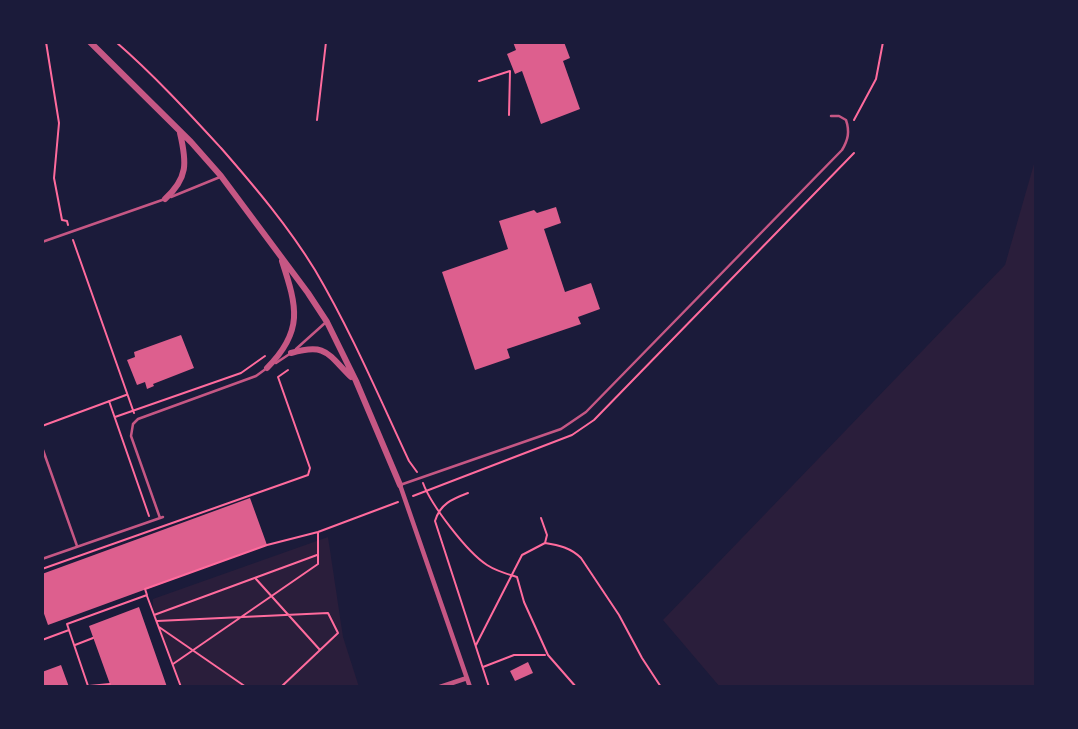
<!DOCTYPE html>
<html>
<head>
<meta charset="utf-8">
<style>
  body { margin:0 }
  #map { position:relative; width:1078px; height:729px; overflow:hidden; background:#1b1b3a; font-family:"DM Sans",sans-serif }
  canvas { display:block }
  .frame { position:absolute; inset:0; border:44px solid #1b1b3a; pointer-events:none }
</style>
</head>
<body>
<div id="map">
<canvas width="1078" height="729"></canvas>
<div class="frame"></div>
</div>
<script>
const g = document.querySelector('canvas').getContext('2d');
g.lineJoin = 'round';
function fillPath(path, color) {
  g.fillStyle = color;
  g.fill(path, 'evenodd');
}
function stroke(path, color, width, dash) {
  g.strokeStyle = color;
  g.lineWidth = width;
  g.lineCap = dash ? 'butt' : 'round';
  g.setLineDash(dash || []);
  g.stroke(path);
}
const green = new Path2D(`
  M1036,157v530h-316l-57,-67 342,-355z
  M328,537l15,100 16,50h-178l-28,-74v-14z`);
const building = new Path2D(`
  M513,42h51l6,16 -7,3 17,48 -39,15 -19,-53 -7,3 -8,-20 9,-4z
  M556,207l5,16 -17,6 21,63 26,-9 9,26 -22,8 3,7 -74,25 3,9 -35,12 -33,-98 66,-23 -9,-28 35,-11 3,3z
  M181,335l13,33 -41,16 1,2 -7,3 -2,-7 -8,3 -10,-25 8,-3 -1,-5z
  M250,498l17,47 -219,80 -6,-17v-34z
  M139,607l28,80h-56l-22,-61z
  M528,662l5,11 -18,8 -5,-10z
  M61,665l8,22h-27v-15z`);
const path = new Path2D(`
  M46,42l13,81 -5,55 8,42 5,1 1,4
  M116,42c38,33 71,69 105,106 34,39 67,78 94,122 36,61 64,127 94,191l8,11
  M479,81l31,-10 -1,44
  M317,120l9,-78
  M854,120l22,-41 7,-37
  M73,240l61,173
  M109,401l40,115
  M115,417l126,-44 24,-17
  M42,426l84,-31
  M423,483c8,22 44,69 64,82 9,6 20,9 30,12l7,25 24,53 28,32
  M468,493c-16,6 -28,11 -33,28l54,166
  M413,496l159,-61 22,-15 260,-267
  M545,543c14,2 26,5 36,15l38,57 23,43 19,29
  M42,569l266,-94 2,-7 -32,-91 10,-7
  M256,579l64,71
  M147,596l34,91
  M154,615l163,-60
  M157,621l171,-8 10,20 -57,54
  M159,627l87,60
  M69,630l-2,-6 80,-29 -2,-6 122,-44 51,-13 80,-30
  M42,640l27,-10 19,56 -2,1
  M75,645l18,-7
  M476,645l46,-90 23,-12 2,-8 -6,-17
  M173,664l145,-100v-32
  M483,667l31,-12h31
  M89,686l21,-2`);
const service = new Path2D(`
  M171,197l49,-20
  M42,242l123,-43
  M296,349l29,-26
  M276,363l15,-10
  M43,450l34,96
  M400,485l161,-56 25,-17 256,-262c6,-10 8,-18 4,-30l-7,-4h-8
  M160,518l-29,-82 2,-12 5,-5 118,-43 11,-8
  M42,559l121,-42`);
const minor = new Path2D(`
  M400,485l70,202
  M440,687l27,-9`);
const tertiary = new Path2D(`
  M90,42l101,100 30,34 87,117 19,29 29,59 44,104
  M165,199c23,-21 22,-36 15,-66
  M291,353c35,-10 36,0 60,24
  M267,368c37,-37 30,-61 15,-107`);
fillPath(green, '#2a1e3b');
fillPath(building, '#dd5f8e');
stroke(path, '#ff6b9d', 2);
stroke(service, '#c65784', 2.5);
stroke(minor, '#c65784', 4.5);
stroke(tertiary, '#c65784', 6);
</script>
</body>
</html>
